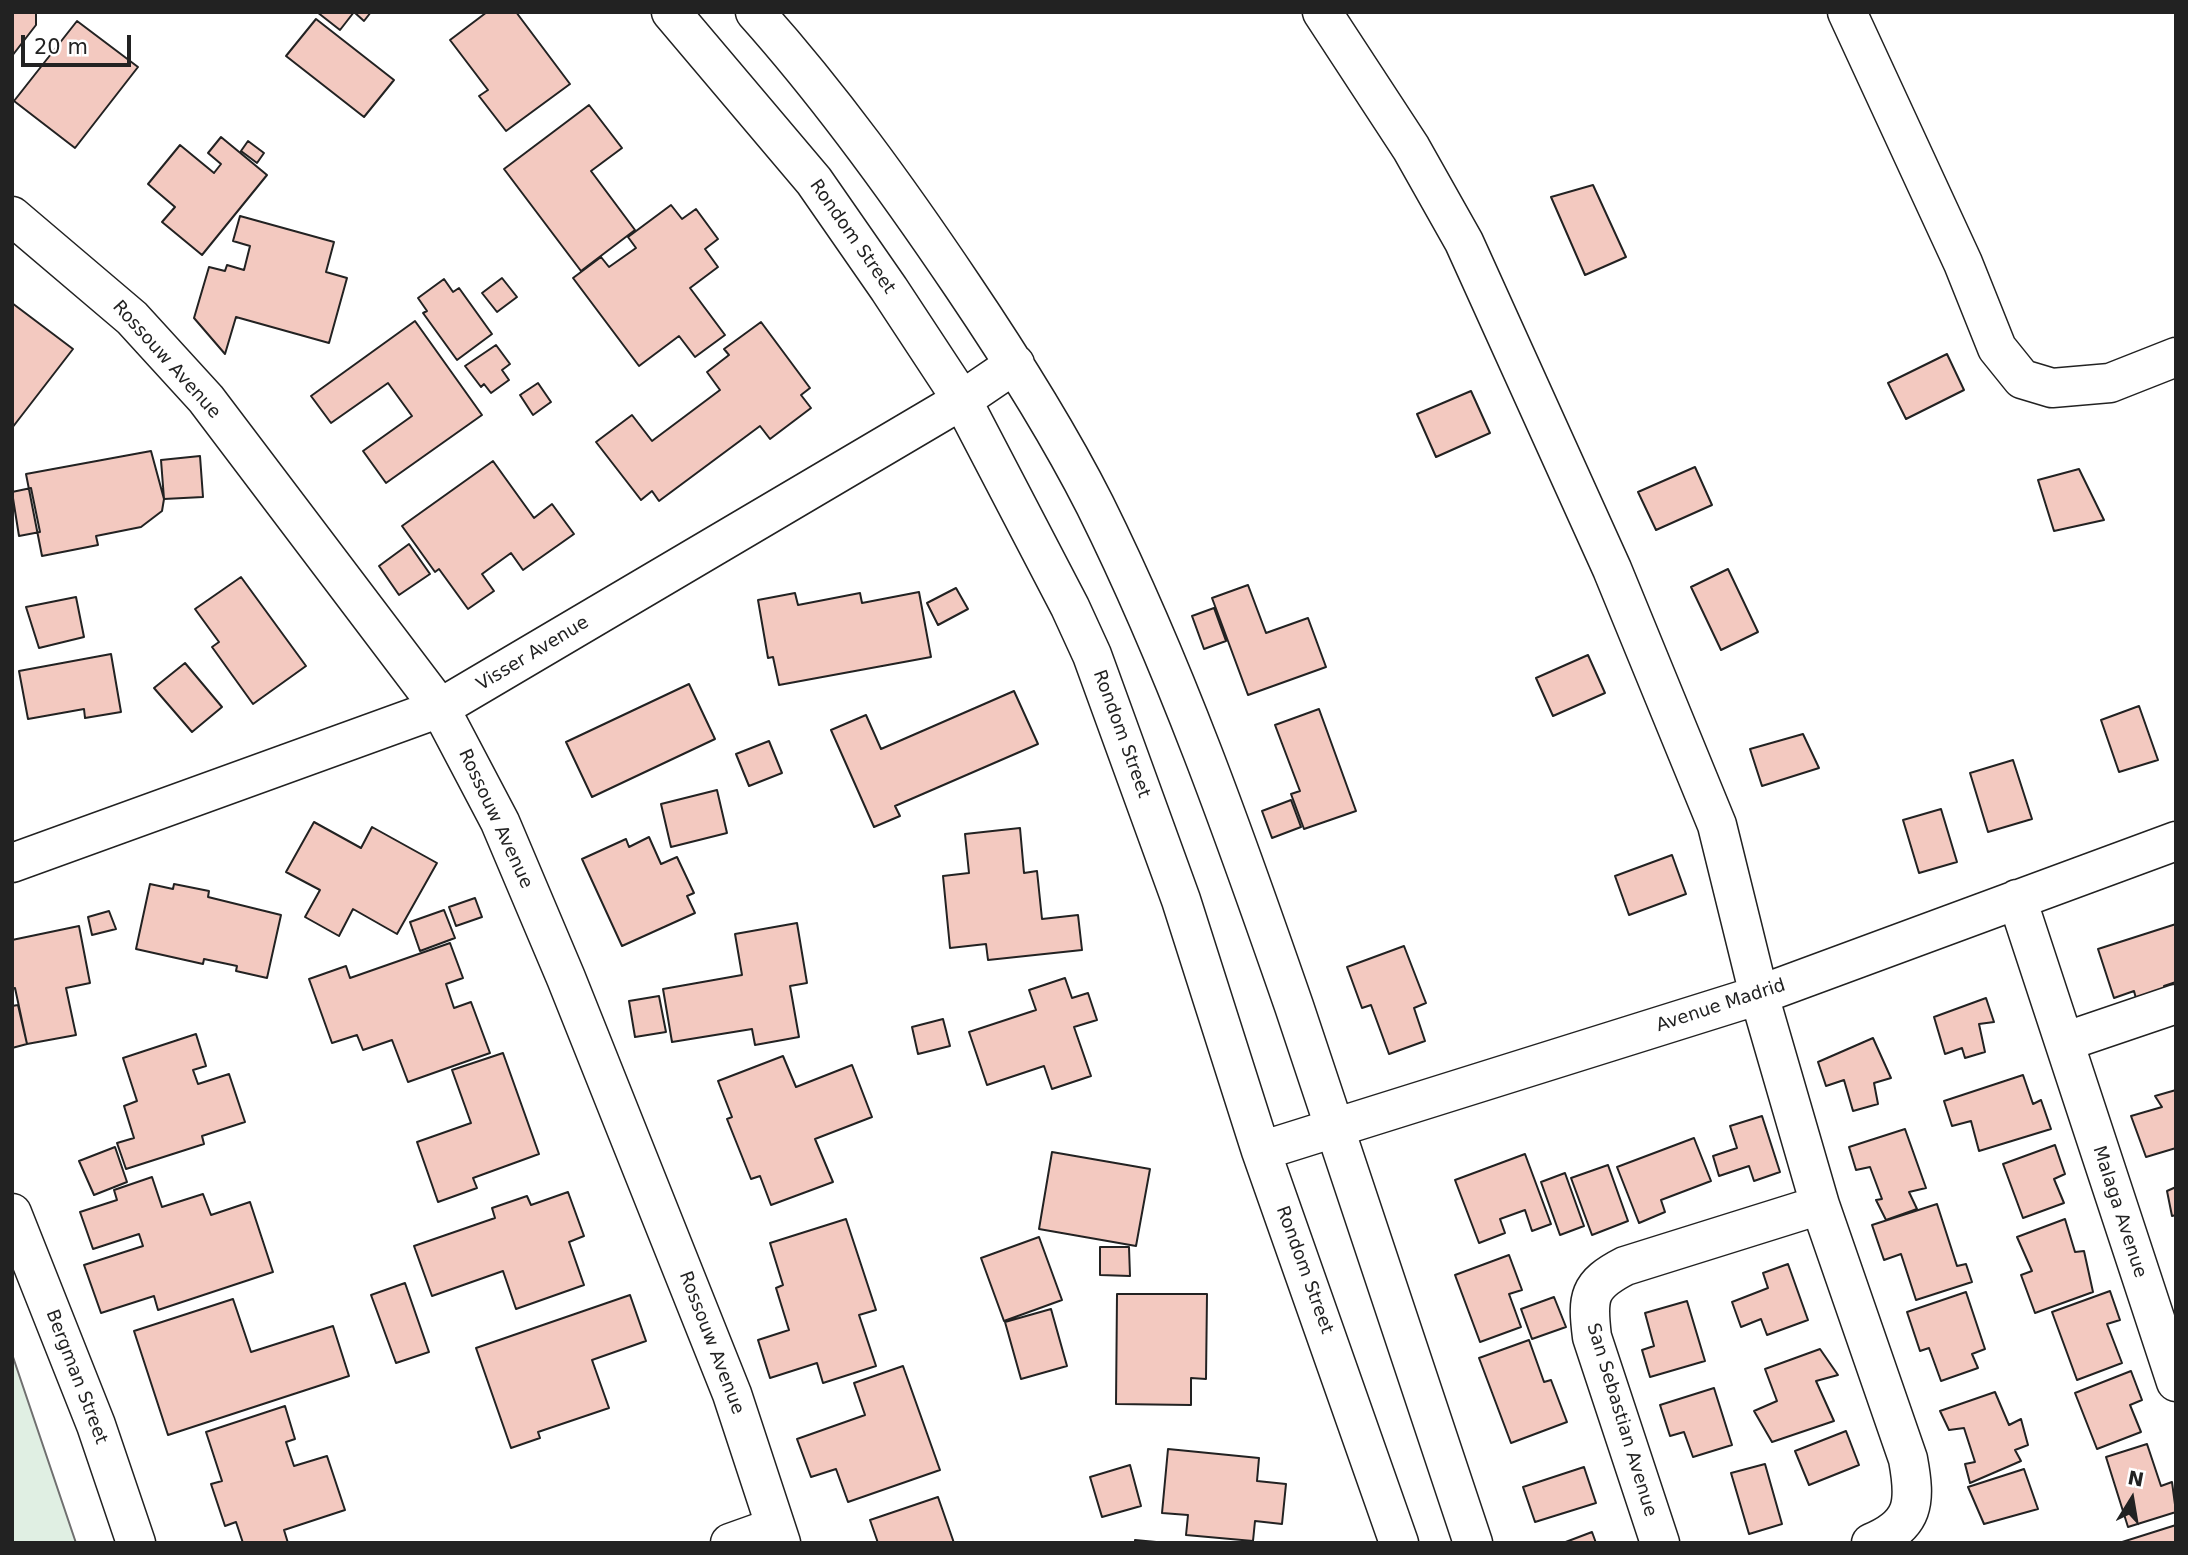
<!DOCTYPE html>
<html>
<head>
<meta charset="utf-8">
<style>
  body { margin:0 }
  #map { position:relative; width:2188px; height:1555px; overflow:hidden; background:#fff; font-family:"DejaVu Sans",sans-serif }
  canvas { display:block }
  .frame { position:absolute; inset:0; border:14px solid #222; pointer-events:none }
  .north { position:absolute; left:2097px; top:1464px; width:70px; height:70px; -webkit-text-stroke:5px #fff; paint-order:stroke; rotate:11deg; font-size:19px; font-weight:700; line-height:28px; text-align:center; color:#222 }
  .north::after { content:''; display:block; margin:auto; width:24px; height:32px; background:#222; clip-path:polygon(50% 0,100% 100%,50% 72%,0 100%) }
  .scale { position:absolute; left:21px; top:35px; width:110px; height:32px; box-sizing:border-box; border:4px solid #222; border-top:0; padding-left:9px; font-size:21px; line-height:24px; white-space:nowrap; color:#222; -webkit-text-stroke:5px #fff; paint-order:stroke }
</style>
</head>
<body>
<div id="map">
<canvas width="2188" height="1555"></canvas>
<div class="frame"></div>
<div class="north">N</div>
<div class="scale">20 m</div>
</div>
<script>
const g = document.querySelector('canvas').getContext('2d');
g.lineJoin = 'round';
function fillPath(path, color) {
  g.fillStyle = color;
  g.fill(path, 'evenodd');
}
function stroke(path, color, width, dash) {
  g.strokeStyle = color;
  g.lineWidth = width;
  g.lineCap = dash ? 'butt' : 'round';
  g.setLineDash(dash || []);
  g.stroke(path);
}
function label(font, color, halo, rows, align = 'center') {
  g.font = font + ' "DejaVu Sans",sans-serif';
  g.lineWidth = 5;
  g.setLineDash([]);
  g.textBaseline = 'middle';
  g.strokeStyle = halo;
  g.fillStyle = color;
  for (const [text, x, y, turn = 0] of rows) {
    g.save();
    g.translate(x, y);
    g.rotate((+turn || 0) * Math.PI / 180);
    g.textAlign = isNaN(turn) ? turn : align;
    if (halo) g.strokeText(text, 0, 0);
    g.fillText(text, 0, 0);
    g.restore();
  }
}
const green = new Path2D(`
  M12,1354l64,189h-64z`);
const building = new Path2D(`
  M12,12h24v13l-24,31z
  M317,12h37l-14,18z
  M354,12h17l-7,9z
  M487,12h29l54,72 -64,47 -27,-35 9,-6 -38,-50z
  M316,19l78,61 -30,37 -78,-61z
  M77,21l61,46 -63,81 -61,-47z
  M589,105l33,43 -31,23 44,59 -54,41 -77,-102z
  M221,137l46,38 -65,80 -40,-33 13,-15 -27,-23 32,-39 34,28 7,-9 -13,-11z
  M248,141l16,12 -7,10 -16,-12z
  M1593,185l33,72 -41,18 -34,-78z
  M671,205l11,14 14,-10 22,30 -13,10 13,18 -28,21 35,47 -30,22 -16,-21 -40,30 -66,-88 28,-21 8,10 27,-19 -8,-11z
  M240,216l94,26 -8,30 21,6 -18,65 -93,-26 -11,37 -31,-36 15,-51 16,4 2,-6 17,5 6,-24 -17,-5z
  M502,278l15,19 -20,15 -15,-19z
  M444,279l9,13 6,-4 33,46 -35,26 -34,-47 4,-2 -9,-13z
  M12,303l61,46 -61,79z
  M415,321l67,94 -96,68 -23,-32 49,-35 -24,-33 -57,40 -20,-27z
  M761,322l49,66 -9,7 10,13 -41,31 -10,-13 -101,75 -7,-10 -11,9 -45,-58 36,-27 20,26 68,-51 -13,-18 22,-17 -5,-6z
  M496,345l14,19 -8,6 7,10 -18,13 -7,-9 -3,3 -16,-21z
  M1947,354l17,36 -58,29 -18,-36z
  M538,383l13,19 -18,13 -13,-20z
  M1471,391l19,42 -54,24 -19,-43z
  M151,451l13,48 -2,12 -21,16 -45,9 2,9 -56,11 -16,-82z
  M200,456l3,41 -39,2 -3,-39z
  M493,461l41,57 18,-14 22,30 -51,36 -12,-17 -29,21 12,17 -26,18 -29,-40 -4,3 -33,-46z
  M1695,467l17,38 -56,25 -18,-38z
  M2079,469l25,51 -50,11 -16,-51z
  M31,488l9,44 -21,4 -7,-44z
  M409,544l21,30 -31,21 -20,-29z
  M1728,569l30,63 -37,18 -30,-63z
  M241,577l65,89 -53,38 -41,-57 7,-5 -24,-33z
  M1248,585l18,48 42,-15 18,49 -78,28 -36,-97z
  M956,588l12,21 -30,16 -11,-22z
  M919,592l12,65 -152,28 -6,-28 -5,1 -10,-58 37,-7 3,12 62,-12 2,10z
  M76,597l8,40 -45,11 -13,-41z
  M1214,608l12,33 -22,8 -12,-33z
  M111,654l10,58 -36,6 -1,-9 -56,10 -9,-48z
  M1588,655l17,38 -52,23 -17,-38z
  M185,663l37,44 -30,25 -38,-44z
  M689,684l26,55 -123,58 -26,-55z
  M1014,691l24,53 -143,62 5,10 -26,11 -43,-97 35,-15 15,34z
  M2139,706l19,54 -39,12 -18,-52z
  M1319,709l37,102 -52,18 -13,-35 9,-3 -25,-66z
  M1803,734l16,34 -57,18 -12,-37z
  M769,741l13,32 -33,13 -13,-32z
  M2013,760l19,59 -44,13 -18,-59z
  M717,790l10,43 -56,14 -10,-43z
  M1291,800l10,27 -29,11 -10,-27z
  M1941,809l16,53 -38,11 -16,-53z
  M314,822l47,26 11,-21 65,36 -40,71 -44,-25 -14,27 -34,-19 15,-27 -34,-18z
  M1020,828l4,45 13,-2 5,48 36,-4 4,35 -94,10 -2,-16 -36,4 -7,-72 26,-3 -4,-39z
  M649,837l12,27 16,-7 17,36 -7,3 8,17 -73,33 -40,-87 44,-20 3,8z
  M1672,855l14,39 -57,21 -14,-39z
  M150,884l23,5 1,-5 35,7 -1,6 73,18 -14,63 -31,-7 1,-5 -33,-7 -1,5 -67,-15z
  M475,898l7,19 -26,9 -7,-19z
  M444,910l11,28 -35,13 -10,-29z
  M109,911l7,18 -24,6 -4,-18z
  M797,923l10,60 -17,3 9,51 -44,8 -3,-16 -80,13 -9,-53 79,-14 -7,-41z
  M2176,924v58l-12,4 3,11 -29,9 -4,-15 -20,7 -16,-49z
  M79,926l11,57 -24,5 10,47 -49,9 -12,-56 -3,1v-49z
  M450,943l13,35 -17,6 8,24 17,-6 19,51 -82,29 -16,-42 -29,10 -6,-15 -25,8 -23,-64 37,-13 4,12z
  M1404,946l22,57 -12,5 11,33 -36,13 -18,-49 -9,3 -15,-41z
  M1065,978l7,20 16,-5 9,27 -23,7 17,49 -39,13 -8,-23 -57,19 -18,-53 67,-22 -7,-20z
  M659,996l7,36 -31,5 -6,-36z
  M1986,998l8,24 -15,2 6,28 -20,6 -3,-10 -17,6 -11,-37z
  M18,1005l9,39 -15,4v-42z
  M943,1019l7,27 -32,8 -6,-27z
  M196,1034l10,32 -13,4 5,14 31,-10 16,48 -43,14 2,8 -78,25 -9,-26 17,-5 -10,-32 13,-5 -14,-43z
  M1873,1038l18,40 -17,5 4,21 -25,7 -9,-31 -18,6 -8,-24z
  M503,1053l36,101 -66,24 4,10 -39,14 -21,-60 54,-19 -19,-53z
  M783,1056l13,31 56,-22 20,52 -57,22 18,43 -62,23 -11,-29 -9,3 -24,-60 5,-2 -14,-36z
  M2023,1075l10,29 8,-4 10,29 -72,22 -8,-30 -19,5 -8,-25z
  M2176,1090v58l-30,9 -15,-41 31,-9 -7,-11z
  M1762,1116l18,56 -26,9 -5,-15 -30,10 -6,-20 24,-8 -7,-22z
  M1905,1129l21,59 -17,4 8,17 -31,11 -10,-20 6,-1 -12,-32 -14,3 -7,-23z
  M1694,1138l17,43 -50,19 4,12 -26,11 -22,-56z
  M2055,1145l10,29 -11,5 10,24 -41,15 -20,-54z
  M115,1147l12,35 -33,13 -15,-34z
  M1052,1152l98,17 -14,77 -97,-17z
  M1525,1154l26,70 -19,7 -7,-21 -25,9 5,14 -26,10 -24,-63z
  M1608,1165l20,56 -36,14 -21,-57z
  M1565,1173l19,53 -24,9 -19,-53z
  M152,1177l10,30 41,-13 8,21 39,-13 23,70 -115,38 -4,-14 -53,17 -17,-48 59,-19 -4,-12 -46,15 -13,-37 37,-12 -3,-10z
  M2176,1187v28l-4,1 -5,-25z
  M568,1192l16,44 -15,6 15,43 -68,24 -13,-38 -71,25 -18,-50 81,-28 -3,-10 35,-12 4,9z
  M1937,1204l20,62 9,-2 6,18 -56,18 -15,-46 -17,6 -12,-35z
  M846,1219l30,91 -17,5 17,51 -53,17 -6,-20 -47,15 -12,-38 31,-10 -13,-42 7,-3 -13,-42z
  M2065,1219l10,33 9,-1 9,41 -58,21 -14,-38 11,-4 -15,-34z
  M1039,1237l23,63 -58,21 -23,-63z
  M1100,1247h29l1,29 -30,-1z
  M1509,1255l13,35 -13,4 12,33 -41,15 -25,-67z
  M1788,1264l20,56 -41,15 -6,-16 -20,8 -9,-25 36,-14 -5,-15z
  M405,1283l24,69 -33,11 -25,-68z
  M2110,1291l10,29 -13,4 15,39 -45,17 -25,-68z
  M1966,1292l19,57 -13,5 6,14 -37,13 -12,-33 -9,3 -13,-39z
  M1117,1294h90l-1,85 -15,-1v27l-75,-1z
  M630,1295l16,46 -54,19 17,48 -71,24 2,6 -29,10 -35,-100z
  M1554,1297l12,30 -34,12 -11,-30z
  M233,1299l18,53 82,-26 16,50 -181,59 -34,-104z
  M1687,1301l18,60 -55,16 -8,-27 12,-4 -9,-33z
  M1051,1309l16,57 -46,13 -16,-57z
  M1529,1340l15,42 7,-2 16,42 -56,21 -32,-85z
  M1820,1349l18,26 -22,6 18,40 -62,21 -18,-31 23,-10 -12,-32z
  M903,1366l37,104 -92,32 -12,-33 -25,8 -14,-38 68,-24 -11,-32z
  M2131,1371l11,29 -12,5 11,27 -44,17 -22,-56z
  M1714,1388l18,57 -39,12 -9,-25 -14,4 -10,-31z
  M1995,1392l14,33 12,-6 7,26 -13,5 6,11 -51,22 -5,-19 10,-2 -11,-34 -15,2 -9,-19z
  M285,1406l10,33 -9,3 8,24 33,-10 18,54 -61,20 4,13h-45l-7,-21 -11,4 -14,-42 11,-3 -16,-49z
  M1846,1431l13,34 -50,20 -14,-34z
  M2147,1444l14,42 11,-4 4,30 -48,15 -22,-70z
  M1168,1449l91,9 -2,23 29,3 -4,40 -27,-3 -2,20 -67,-6 2,-20 -26,-2z
  M1765,1464l17,60 -33,10 -18,-61z
  M1130,1465l11,41 -39,11 -12,-40z
  M1584,1467l12,36 -61,19 -12,-35z
  M2024,1469l14,40 -54,15 -16,-37z
  M938,1497l16,46h-76l-8,-23z
  M2176,1525v18h-57z
  M1592,1532l4,11h-33z
  M1135,1540l32,3h-32z`);
const minor = new Path2D(`
  M671,12l143,169 75,108 73,111 108,207 22,48 89,245 80,251 138,392
  M755,12c76,85 143,178 207,273 48,71 94,143 133,220 80,161 140,331 199,501 61,179 120,358 179,537
  M1322,12l89,136 53,94 148,327 105,256 42,170 61,210 88,254c8,43 7,66 -37,84
  M1847,12l116,251 34,85 25,31 30,9 58,-5 66,-26
  M12,216l120,102 74,81 234,309 60,114 66,156 166,416 49,149
  M12,863l428,-155 522,-308 53,-36
  M2017,899l159,483
  M2064,1042l112,-38
  M1261,1151l498,-156 417,-154
  M12,1213l84,212 40,118
  M730,1543l45,-16
  M1660,1543l-68,-206c-5,-40 -4,-52 33,-71l195,-61`);
const streetNames = [
  ["Rondom Street",852,237,55],
  ["Rossouw Avenue",166,360,48],
  ["Visser Avenue",533,654,-31],
  ["Rondom Street",1121,734,70],
  ["Rossouw Avenue",495,819,65],
  ["Avenue Madrid",1721,1006,-18],
  ["Malaga Avenue",2119,1212,72],
  ["Rondom Street",1304,1270,70],
  ["Rossouw Avenue",711,1343,69],
  ["Bergman Street",76,1377,69],
  ["San Sebastian Avenue",1621,1420,73]
];
fillPath(green, '#e0efe3');
stroke(green, '#6f6f6f', 2);
fillPath(building, '#f3c9c0');
stroke(building, '#222', 2);
stroke(minor, '#222', 41);
stroke(minor, '#fff', 38);
label('18px', '#222', '#fff', streetNames);
</script>
</body>
</html>
